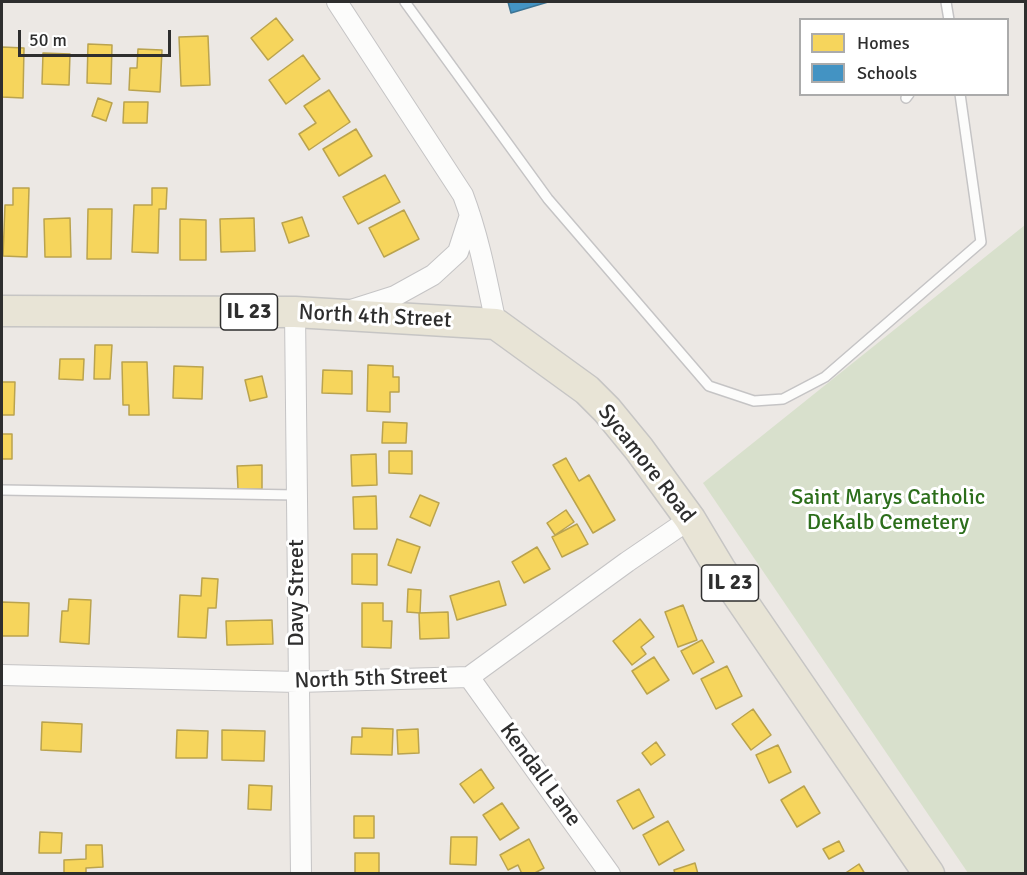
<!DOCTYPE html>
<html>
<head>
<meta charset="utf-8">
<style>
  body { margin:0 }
  #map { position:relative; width:1027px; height:875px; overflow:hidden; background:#ece8e4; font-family:Signika,sans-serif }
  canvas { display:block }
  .frame { position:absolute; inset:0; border:3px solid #2e2e2e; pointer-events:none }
  .legend { position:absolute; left:799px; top:18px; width:210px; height:78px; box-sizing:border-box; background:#fff; border:2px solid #ababab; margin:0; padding:8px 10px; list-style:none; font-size:18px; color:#2e2e2e }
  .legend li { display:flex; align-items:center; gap:12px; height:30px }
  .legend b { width:30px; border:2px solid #ababab }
  .scale { position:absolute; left:18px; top:30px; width:153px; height:27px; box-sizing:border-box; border:3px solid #2e2e2e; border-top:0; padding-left:8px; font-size:18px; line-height:21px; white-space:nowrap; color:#2e2e2e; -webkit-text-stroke:4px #fff; paint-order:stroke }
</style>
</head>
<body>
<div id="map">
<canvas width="1027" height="875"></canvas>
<div class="frame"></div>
<ul class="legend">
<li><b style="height:16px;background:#f6d55c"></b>Homes</li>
<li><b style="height:16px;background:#4393c3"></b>Schools</li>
</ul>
<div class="scale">50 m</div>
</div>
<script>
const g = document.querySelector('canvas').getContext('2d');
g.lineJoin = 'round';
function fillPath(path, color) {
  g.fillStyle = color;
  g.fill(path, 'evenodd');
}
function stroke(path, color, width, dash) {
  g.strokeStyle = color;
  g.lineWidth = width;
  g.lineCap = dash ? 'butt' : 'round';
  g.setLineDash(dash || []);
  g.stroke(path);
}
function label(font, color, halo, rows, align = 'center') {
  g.font = font + ' Signika,sans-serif';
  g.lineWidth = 6;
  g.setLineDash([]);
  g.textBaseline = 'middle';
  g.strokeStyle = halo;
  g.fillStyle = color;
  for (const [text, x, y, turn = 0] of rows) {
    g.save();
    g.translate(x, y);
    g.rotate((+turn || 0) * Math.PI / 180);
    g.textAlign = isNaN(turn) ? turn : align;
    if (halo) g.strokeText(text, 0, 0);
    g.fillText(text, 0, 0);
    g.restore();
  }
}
const cemetery = new Path2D(`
  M1025,225v648h-57l-265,-390z`);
const homes = new Path2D(`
  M276,18l17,22 -25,20 -17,-22z
  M208,36l2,49 -29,1 -2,-49z
  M88,44l24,1 -1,39 -24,-1z
  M2,47l22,1 -1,50 -21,-1z
  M138,49l24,1 -2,42 -31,-2 1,-22h7z
  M43,53l27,1 -1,31 -27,-1z
  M303,55l17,24 -34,25 -17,-24z
  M329,90l21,32 -41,28 -10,-16 17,-11 -12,-17z
  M98,98l14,5 -6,18 -14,-5z
  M124,102h24l-1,21h-24z
  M356,129l16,27 -33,20 -16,-27z
  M385,175l15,27 -42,22 -15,-27z
  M13,188h16l-2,69 -24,-1 2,-51h8z
  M152,188h15l-1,21h-7l-1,44 -26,-1 2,-47h18z
  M88,209h24l-1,50h-24z
  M404,210l15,29 -35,18 -15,-29z
  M302,217l7,19 -20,7 -7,-20z
  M70,218l1,39h-26l-1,-38z
  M254,218l1,33 -34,1 -1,-33z
  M180,219l26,1v40h-26z
  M95,345h17l-2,34h-16z
  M60,359h24l-1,21 -24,-1z
  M122,362h25l2,53h-20v-10h-6z
  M368,365l25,1v11h6v15h-9v20l-23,-1z
  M174,366l29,1 -1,32 -29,-1z
  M323,370l29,1v23l-30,-1z
  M262,376l5,21 -17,4 -5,-21z
  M2,382h13l-1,33h-12z
  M383,422l24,1 -1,20h-24z
  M2,434h10v25h-10z
  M389,451h23v23l-23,-1z
  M376,454l1,31 -25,1 -1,-31z
  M566,458l13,23 10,-6 26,45 -22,13 -40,-68z
  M262,465v24h-24l-1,-23z
  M420,495l19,8 -9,23 -20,-9z
  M376,496l1,33h-23l-1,-32z
  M566,510l8,12 -19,13 -8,-12z
  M577,524l11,20 -26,13 -10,-20z
  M397,539l23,8 -9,26 -23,-8z
  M537,547l13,22 -26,14 -12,-21z
  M352,554h25v31l-25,-1z
  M202,578l16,1 -2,29h-8l-2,30 -28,-1 2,-42 21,1z
  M499,581l7,24 -49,15 -7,-24z
  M408,589l13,1 -1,23 -13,-1z
  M69,599l22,1 -2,44 -29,-2 2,-31h6z
  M2,602l27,1 -1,33h-26z
  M362,603h21v18h9l-1,27 -29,-1z
  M683,605l14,35 -19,7 -13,-35z
  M448,612l1,26 -29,1 -1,-26z
  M640,619l14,18 -13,10 5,7 -14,11 -19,-24z
  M272,620l1,24 -46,1 -1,-24z
  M702,640l12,22 -21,12 -12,-23z
  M654,657l15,23 -22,14 -15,-23z
  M727,666l15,30 -26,13 -15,-30z
  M753,709l18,26 -20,15 -19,-26z
  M42,722l40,2 -1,28 -40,-2z
  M362,728l31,1 -1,26 -41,-1 1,-17h10z
  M418,729l1,24 -21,1 -1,-24z
  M177,730l31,1 -1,27h-31z
  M222,730l43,1 -1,30 -42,-1z
  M656,742l9,13 -14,10 -9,-12z
  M778,745l13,27 -22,11 -13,-28z
  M481,769l13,19 -20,15 -14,-19z
  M249,785l23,1 -1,24 -23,-1z
  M804,786l16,27 -23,14 -16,-27z
  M639,789l15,28 -21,12 -16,-28z
  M502,803l17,25 -19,12 -17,-25z
  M354,816h20v22h-20z
  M668,821l16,29 -25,15 -16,-30z
  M40,832l22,1 -1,20h-22z
  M451,837h26l-1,28 -26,-1z
  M529,839l15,29 -11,6h-11l-4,-9 -10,5 -8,-15z
  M839,841l5,10 -15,8 -6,-10z
  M86,845h16l1,22 -17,1v6h-22v-14l22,-1z
  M355,853h24v21h-24z
  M695,863l3,11h-23l-1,-4z
  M859,864l6,10h-21z`);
const schools = new Path2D(`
  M508,2h40l-37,11z`);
const service = new Path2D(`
  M405,2l143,197 161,187 45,15 29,-2 42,-22 156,-135 -21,-148
  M946,2l3,18
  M906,98l3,-4
  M2,490l294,5`);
const minor = new Path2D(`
  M337,2l126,193c16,42 24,86 33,129
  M351,310l44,-14 38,-21 25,-23 12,-37
  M295,312l6,562
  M2,675l296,7 171,-5 158,-115 63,-43
  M469,677l141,197`);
const primary = new Path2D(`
  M2,311l293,1 201,12 91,66 20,20 32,39 51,70 30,50 209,305`);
const shields = [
  [249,312,57],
  [730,583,57]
];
const shieldNames = [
  ["IL 23",249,312],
  ["IL 23",730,583]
];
const streetNames = [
  ["North 4th Street",375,317,3],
  ["Sycamore Road",646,464,52],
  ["Davy Street",297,593,-90],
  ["North 5th Street",371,679,-2],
  ["Kendall Lane",540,775,54]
];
const parkNames = [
  ["Saint Marys Catholic",888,498],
  ["DeKalb Cemetery",888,523]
];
fillPath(cemetery, '#d8e0cc');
fillPath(homes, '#f6d55c');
stroke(homes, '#baa34e', 1.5);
fillPath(schools, '#4393c3');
stroke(schools, '#3d7596', 1.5);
stroke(service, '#c5c4c5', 12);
stroke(minor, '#c5c4c5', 22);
stroke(primary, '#c6c5c4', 33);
stroke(service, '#fcfcfb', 9);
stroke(minor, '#fcfcfb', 20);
stroke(primary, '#e8e4d6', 30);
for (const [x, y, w] of shields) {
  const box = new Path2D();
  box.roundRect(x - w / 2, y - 18, w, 36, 4.5);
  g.fillStyle = '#fff';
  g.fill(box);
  stroke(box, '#2e2e2e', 1.5);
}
label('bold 21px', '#2e2e2e', null, shieldNames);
label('22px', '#2e2e2e', '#fff', streetNames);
label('22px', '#2c6e1b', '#fff', parkNames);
</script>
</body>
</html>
